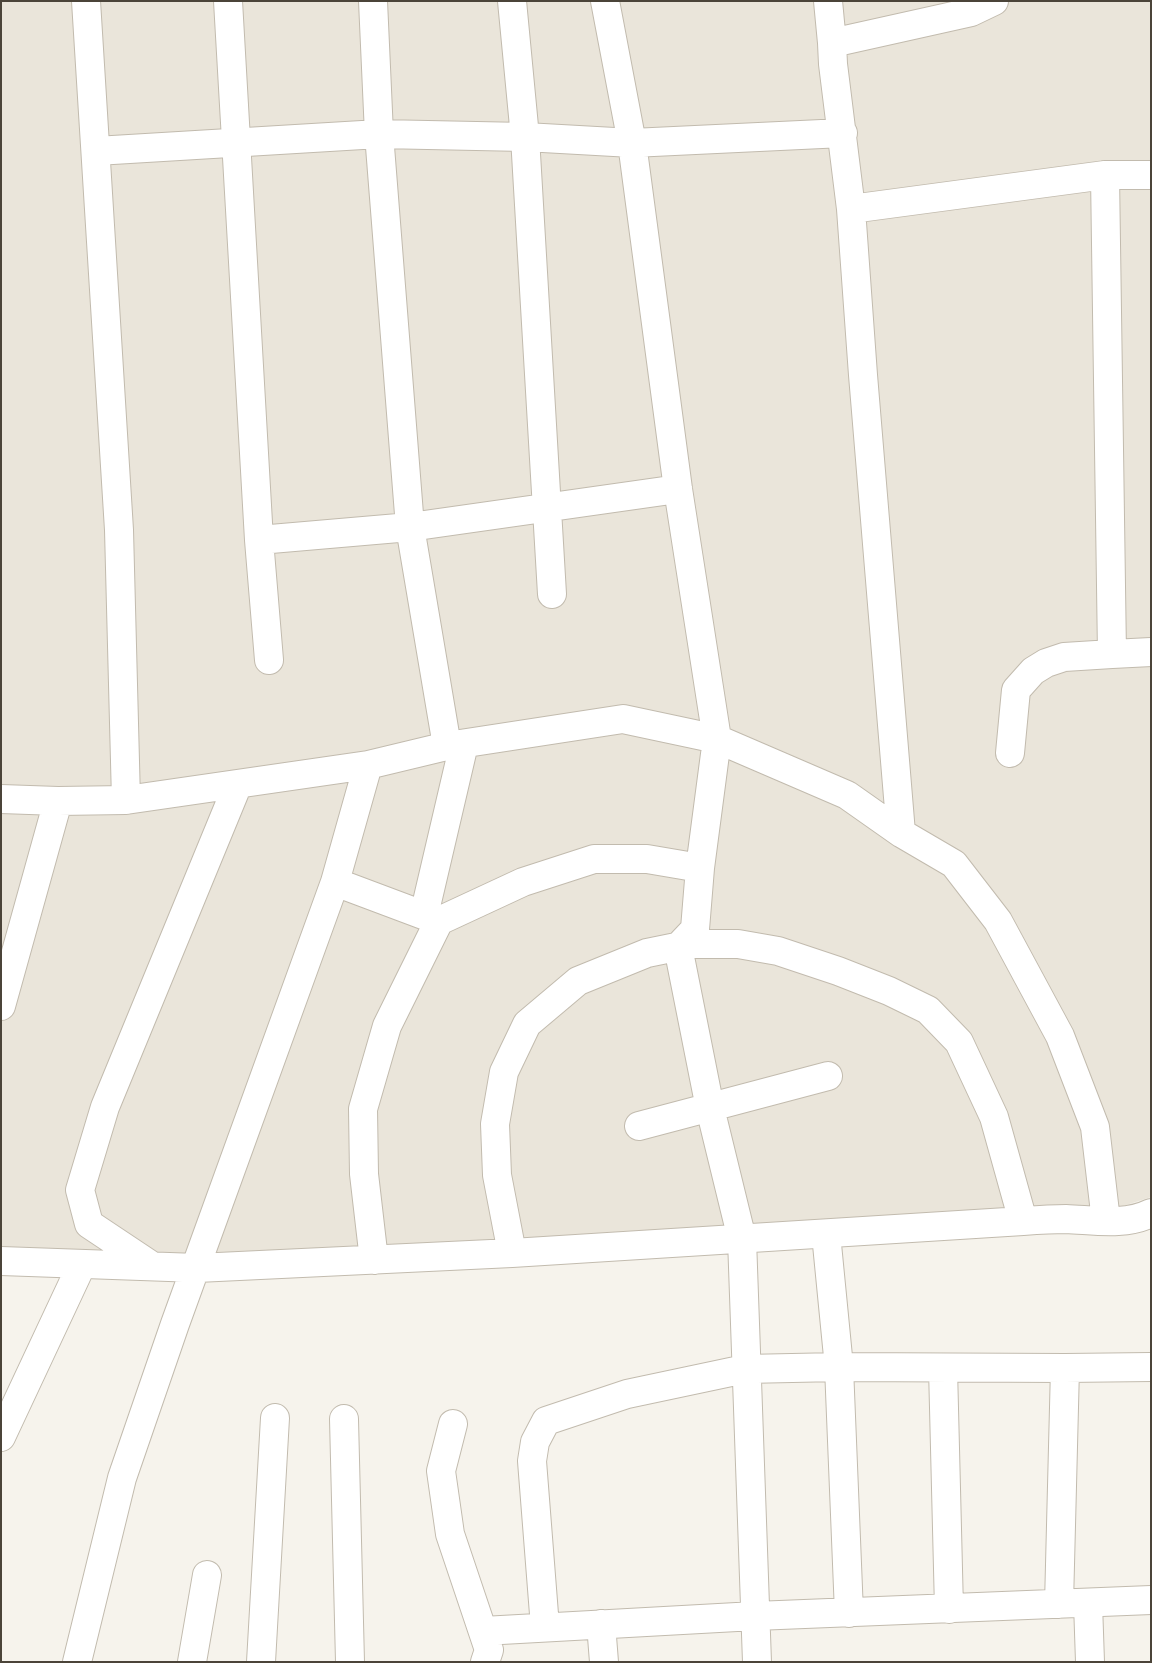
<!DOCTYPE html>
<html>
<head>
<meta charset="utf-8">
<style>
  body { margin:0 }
  #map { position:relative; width:1152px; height:1663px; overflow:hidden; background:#f6f3ec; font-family:"Space Grotesk",sans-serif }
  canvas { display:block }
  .frame { position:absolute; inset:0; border:2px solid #4b4439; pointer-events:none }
</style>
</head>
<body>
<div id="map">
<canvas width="1152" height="1663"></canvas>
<div class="frame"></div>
</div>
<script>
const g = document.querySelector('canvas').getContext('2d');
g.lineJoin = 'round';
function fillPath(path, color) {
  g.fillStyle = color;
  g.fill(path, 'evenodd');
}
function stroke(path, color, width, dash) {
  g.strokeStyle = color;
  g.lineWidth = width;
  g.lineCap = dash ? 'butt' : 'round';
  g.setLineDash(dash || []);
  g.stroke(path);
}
const residential = new Path2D(`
  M1,1h1150v1196l-85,27 -1065,41z`);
const street = new Path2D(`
  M86,1l33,529 7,270
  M228,1l31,539 10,120
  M373,1l6,133 31,393 37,219
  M605,1l27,142 211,-10
  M828,1l4,42 1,21 18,145 12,166 38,458
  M832,43l139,-31 23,-11
  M96,151l283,-17 146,3 -13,-136
  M1105,175l7,479 39,-2
  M851,209l254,-34h46
  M259,540l151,-13 268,-38
  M552,594l-27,-457 107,6 46,346 39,250 -17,129 -5,61 -17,18 32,161 32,131 15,423
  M1010,753l6,-63 17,-19 13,-8 18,-6 48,-3
  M1,799l57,2 68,-1 242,-35 79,-19 176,-27 94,20 130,56 54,38 53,31 44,57 62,115 35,91 11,94
  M335,882l33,-117
  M424,915l40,-171
  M439,921l84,-39 71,-23h53l53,9
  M1,1006l57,-205
  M639,1126l189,-50
  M512,1253l-15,-78 -2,-51 9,-52 23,-48 51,-43 69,-28 44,-9h47l40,7 60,20 51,20 39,19 31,32 35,75 29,104
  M1,1261l196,7 315,-15 511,-32c14,-1 29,-2 43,-2 28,1 59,7 85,-6
  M152,1266l-63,-42 -9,-34 25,-83 133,-323
  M943,1368l6,241
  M344,1419l6,243
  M453,1424l-12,47 9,63 39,116 -4,12
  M1,1437l81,-173
  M1088,1603l2,59
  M1059,1604l6,-236
  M849,1613l-10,-246 226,1 86,-1
  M601,1624l3,38
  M545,1627l-13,-166 3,-19 11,-21 81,-27 118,-25 94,-2 -13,-133
  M483,1631l272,-15 396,-16
  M77,1662l45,-184 53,-154 160,-442 104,39 -52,105 -24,83 1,65 10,86
  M192,1662l15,-87
  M261,1662l14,-244`);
fillPath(residential, '#eae5da');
stroke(street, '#c2bbae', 30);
stroke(street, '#fff', 28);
</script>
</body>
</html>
